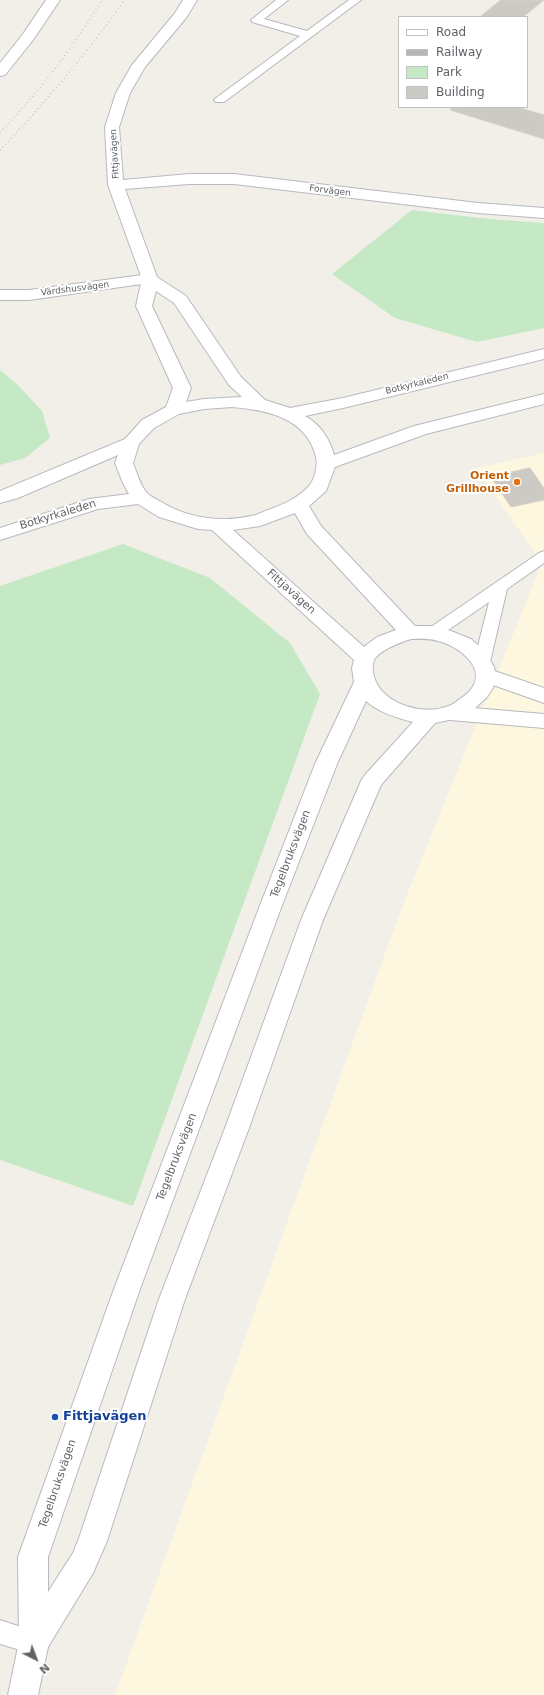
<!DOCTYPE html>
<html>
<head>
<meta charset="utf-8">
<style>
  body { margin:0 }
  #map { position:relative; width:544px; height:1695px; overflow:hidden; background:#f1efe8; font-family:"DejaVu Sans",sans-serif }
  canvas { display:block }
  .legend { position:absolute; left:398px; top:16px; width:130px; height:92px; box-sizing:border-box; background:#fff; border:1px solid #bfc1c3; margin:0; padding:5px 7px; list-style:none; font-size:12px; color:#5f6368 }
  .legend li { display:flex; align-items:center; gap:8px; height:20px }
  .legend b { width:20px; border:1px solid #bfc1c3 }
  .north { position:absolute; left:16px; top:1639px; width:40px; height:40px; -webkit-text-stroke:3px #fff; paint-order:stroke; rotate:138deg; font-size:11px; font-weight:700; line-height:16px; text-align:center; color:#5f6368 }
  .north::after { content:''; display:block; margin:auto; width:14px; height:18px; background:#5f6368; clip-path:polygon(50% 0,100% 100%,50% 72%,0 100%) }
</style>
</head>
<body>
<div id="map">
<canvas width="544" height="1695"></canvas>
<ul class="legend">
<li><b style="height:5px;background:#fff"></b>Road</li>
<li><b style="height:5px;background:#b6b7b8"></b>Railway</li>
<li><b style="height:11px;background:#c5e8c5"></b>Park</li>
<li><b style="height:11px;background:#cccac5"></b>Building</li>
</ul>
<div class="north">N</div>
</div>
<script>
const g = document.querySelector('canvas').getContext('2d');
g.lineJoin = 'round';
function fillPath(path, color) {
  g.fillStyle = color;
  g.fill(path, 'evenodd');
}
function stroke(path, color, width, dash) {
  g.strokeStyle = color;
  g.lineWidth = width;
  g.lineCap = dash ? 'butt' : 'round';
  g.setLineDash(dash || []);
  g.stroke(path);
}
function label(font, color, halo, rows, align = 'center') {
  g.font = font + ' "DejaVu Sans",sans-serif';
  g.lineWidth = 4;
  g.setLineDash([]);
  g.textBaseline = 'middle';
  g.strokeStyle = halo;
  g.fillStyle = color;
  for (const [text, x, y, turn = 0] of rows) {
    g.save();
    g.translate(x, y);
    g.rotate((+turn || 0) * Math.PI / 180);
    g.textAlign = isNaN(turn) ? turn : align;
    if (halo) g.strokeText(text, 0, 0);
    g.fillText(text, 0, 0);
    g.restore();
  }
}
const commercial = new Path2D(`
  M544,453v1242h-429l289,-793 138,-339 -66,-95z`);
const green = new Path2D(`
  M412,210l77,9 55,4v105l-67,14 -82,-24 -63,-44z
  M0,370l18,15 24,26 8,27 -25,20 -25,7z
  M123,544l87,34 80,65 30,51 -187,512 -133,-46v-574z`);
const building = new Path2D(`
  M501,0h43l-21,17h-43z
  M453,107h64l27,8v24l-94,-29z
  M530,468l14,20v12l-33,7 -20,-30z`);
const lane = new Path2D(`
  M276,0h12l-24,19 43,12 42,-31h12l-137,102h-8l-2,-2 2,-2 84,-62 -48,-14 -1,-2z
  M544,551v12l-37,26 -17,73 -2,4 -6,1 -6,-1 -2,-4 15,-60 -51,35 -5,1 -5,-1 -3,-4 3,-4 111,-76z
  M0,1620l42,14 4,8 -4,8 -8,4 -34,-10z`);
const street = new Path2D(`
  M46,0h14l-27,40 -28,35 -5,1v-13l23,-29z
  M150,274l6,2 2,3 -2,3 -127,18h-29v-10h29z
  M486,668l58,20v15l-65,-23 -3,-5 3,-5z
  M450,706l94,8v14l-94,-8 -7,-2 -3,-5 3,-5z`);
const secondary = new Path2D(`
  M183,0h14l-11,18 -41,49 -15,26 -11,34 4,53 66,-6h45l244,29 66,5v10l-66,-5 -244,-29h-45l-64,5 32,88 29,19 55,81 24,23 25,8 53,-10 201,-49v10l-201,49 -38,8c15,8 25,23 29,39l80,-29 130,-32v10l-118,30 -91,33 -9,24 -17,15 12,20 94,100h16l20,5 20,8 8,7 7,7 8,14 2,10 -3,11 -6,9 -17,16 -12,5 -23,5 -54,62 -58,135 -74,208 -64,171 -78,242 -14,32 -45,74 -10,48h-30l11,-53 -1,-85 96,-268 145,-381 56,-144 39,-82 -2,-14 2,-8 -142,-130 -14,-1 -39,-12 -21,-13 -40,5 -98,31v-12l89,-29 40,-5 -6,-11 -8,-20 3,-8 -100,43 -18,5v-12l125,-52 17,-19 24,-13 7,-19 -37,-82 6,-27 -34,-94 -3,-58 11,-34 16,-28 43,-52zM156,291l18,12 55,82 13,12 -38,2 -18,3 5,-14 -39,-82zM232,407c35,3 75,11 84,50 2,8 -1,22 -7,29 -11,12 -23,17 -38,23 -7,2 -13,6 -20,7 -29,7 -63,2 -88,-13 -5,-3 -12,-6 -16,-10 -7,-8 -10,-20 -14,-30l6,-19 15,-16 25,-14 25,-5zM295,513l12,21 89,96 -19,7 -13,10 -131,-117 27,-4zM411,639c9,0 18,-1 27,2 18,4 49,25 34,47 -3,5 -11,10 -16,14 -25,18 -80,3 -83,-31 -1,-4 0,-10 3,-14 9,-9 23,-14 35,-18zM366,701c12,11 31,17 47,21l-49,54 -3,5 -60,139 -76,208 -66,171 -80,239 -6,15 -25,39v-35l92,-268 141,-381 56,-144z`);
const rail = new Path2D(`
  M0,132c39,-40 73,-84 102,-132
  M0,150c45,-47 87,-97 125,-150`);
const markers = [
  [517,482,4,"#e8710a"],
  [55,1417,4,"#1a4fb4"]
];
const farStreetnames = [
  ["Fittjavägen",115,154,-93],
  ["Forvägen",330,191,7],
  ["Värdshusvägen",75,289,-7],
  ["Botkyrkaleden",417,384,-14]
];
const foodNames = [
  ["Orient",509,476],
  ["Grillhouse",509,489]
];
const streetNames = [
  ["Botkyrkaleden",58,515,-17],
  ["Fittjavägen",291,592,42],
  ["Tegelbruksvägen",291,854,-69],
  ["Tegelbruksvägen",177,1157,-69],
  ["Tegelbruksvägen",58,1484,-71]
];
const nearTransitnames = [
  ["Fittjavägen",63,1417]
];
fillPath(commercial, '#fef7e0');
fillPath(green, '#c5e8c5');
fillPath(building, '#cccac5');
stroke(building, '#d6d1c6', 1);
stroke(lane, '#b5b8bc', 2);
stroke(street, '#b5b8bc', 2);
stroke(secondary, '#b6babf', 2);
fillPath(lane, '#fff');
fillPath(street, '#fff');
fillPath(secondary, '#fff');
stroke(rail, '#b6b7b8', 2, [0.5, 3.5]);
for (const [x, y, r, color] of markers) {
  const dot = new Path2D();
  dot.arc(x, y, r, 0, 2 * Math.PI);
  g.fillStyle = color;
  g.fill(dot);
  stroke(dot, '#fff', 1.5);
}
label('9px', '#5f6368', '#fff', farStreetnames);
label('bold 11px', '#c56008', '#fff', foodNames, 'right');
label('11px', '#5f6368', '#fff', streetNames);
label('bold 13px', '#164399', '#fff', nearTransitnames, 'left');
</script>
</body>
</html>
